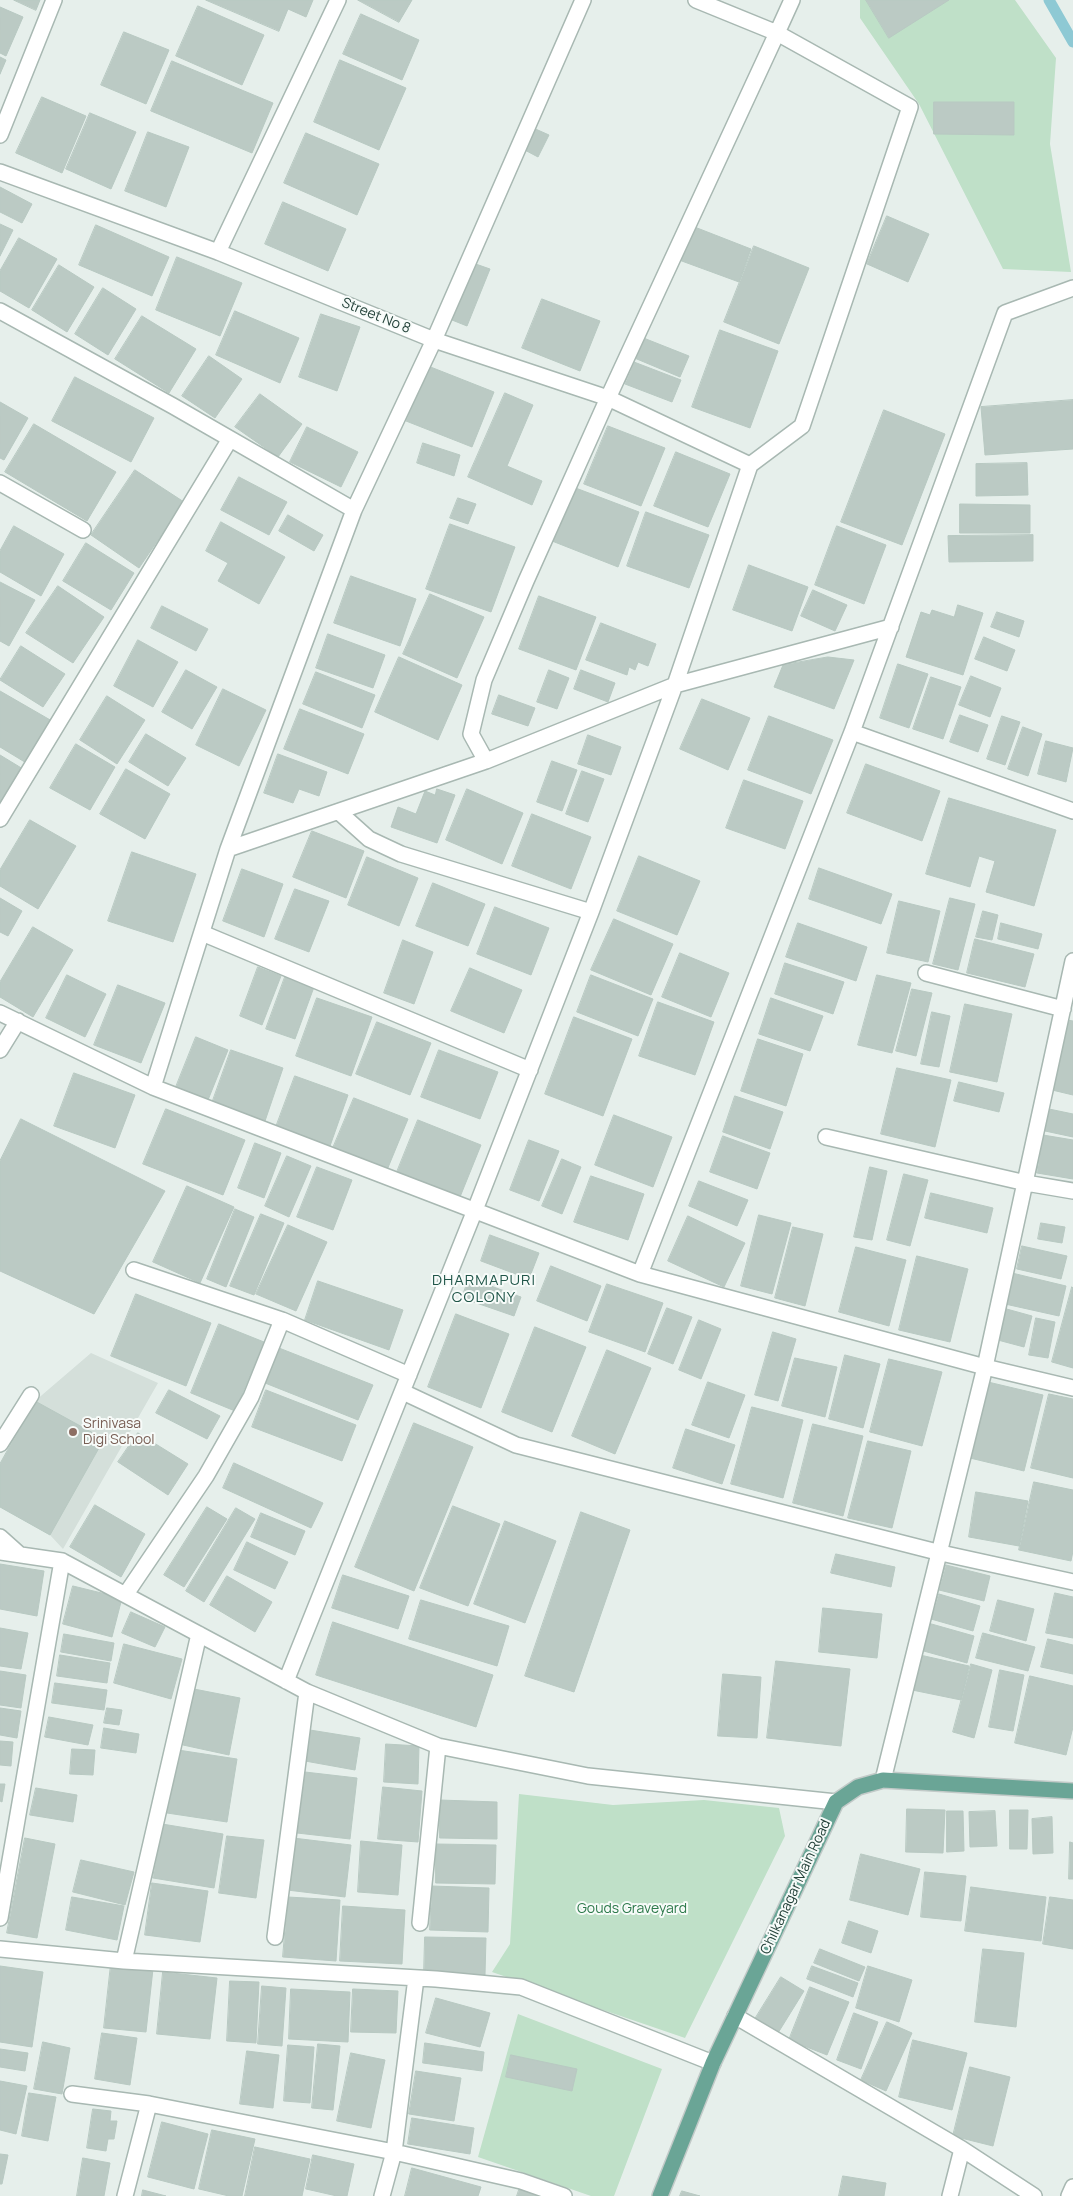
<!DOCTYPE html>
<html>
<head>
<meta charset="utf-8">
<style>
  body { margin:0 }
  canvas { display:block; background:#e6efeb }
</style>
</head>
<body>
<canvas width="1073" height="2196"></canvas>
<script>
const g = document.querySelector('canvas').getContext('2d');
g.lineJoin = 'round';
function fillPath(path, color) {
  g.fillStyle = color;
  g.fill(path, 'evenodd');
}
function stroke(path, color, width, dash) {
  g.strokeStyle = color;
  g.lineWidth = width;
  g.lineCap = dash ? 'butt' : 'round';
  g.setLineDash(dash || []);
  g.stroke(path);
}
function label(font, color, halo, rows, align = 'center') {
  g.font = font + ' Manrope,sans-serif';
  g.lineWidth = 4;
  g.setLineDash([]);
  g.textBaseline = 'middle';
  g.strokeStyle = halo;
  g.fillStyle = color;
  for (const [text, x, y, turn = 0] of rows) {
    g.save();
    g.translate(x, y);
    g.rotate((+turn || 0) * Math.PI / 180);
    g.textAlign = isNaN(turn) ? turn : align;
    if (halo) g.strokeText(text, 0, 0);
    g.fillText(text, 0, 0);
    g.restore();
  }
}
const built = new Path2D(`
  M91,1353l67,30 -95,166 -13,-14 -50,-28v-43l35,-63z`);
const green = new Path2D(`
  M860,0h155l41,58 -6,86 21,128 -68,-3 -84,-165 -59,-86z
  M519,1794l94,11 91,-5 75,8 6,28 -100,202 -193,-66 18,-28z
  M518,2014l144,55 -48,127h-23l-113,-39z`);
const stream = new Path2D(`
  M1049,0l24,42`);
const building = new Path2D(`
  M14,0h26l-4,10z
  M206,0h107l-7,17 -18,-8 -9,22z
  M358,0h54l-13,22z
  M866,0h83l-60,38z
  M198,6l66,29 -22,50 -66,-29z
  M0,7l23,10 -17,39 -6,-3z
  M361,14l58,26 -17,40 -59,-26z
  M124,32l45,18 -23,54 -45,-19z
  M0,57l6,3 -6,14z
  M340,60l66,28 -27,62 -65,-28z
  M172,61l101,42 -21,50 -101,-42z
  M42,97l44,19 -24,57 -46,-20z
  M934,102h80v33l-80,-1z
  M90,113l46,19 -25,57 -45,-20z
  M531,127l18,8 -11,22 -17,-9z
  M148,132l41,15 -23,60 -41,-16z
  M306,133l73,31 -22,51 -73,-32z
  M0,187l32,17 -10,19 -22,-11z
  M283,202l63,27 -18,42 -63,-27z
  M887,216l42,18 -21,48 -41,-18z
  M0,224l13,6 -13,26z
  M96,225l73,32 -17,39 -73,-31z
  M692,226l59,23 -12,33 -60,-22z
  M19,238l38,21 -28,49 -29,-17v-20z
  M754,246l55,22 -30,76 -55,-22z
  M177,257l65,26 -22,53 -64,-26z
  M470,262l20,7 -23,57 -20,-8z
  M59,265l35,22 -27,45 -35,-22z
  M103,288l33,21 -28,46 -33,-21z
  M542,299l58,22 -20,50 -58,-23z
  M235,311l64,27 -19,45 -64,-28z
  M321,314l39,13 -23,64 -38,-14z
  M142,316l54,33 -27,44 -54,-34z
  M720,330l58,21 -28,77 -58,-21z
  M641,337l48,19 -9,21 -48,-20z
  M209,356l33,23 -27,39 -33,-22z
  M634,362l47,18 -9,22 -47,-18z
  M428,366l66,26 -22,55 -66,-26z
  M75,377l79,41 -23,44 -79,-41z
  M505,393l28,12 -26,61 35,15 -10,24 -64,-28z
  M260,394l42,30 -24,33 -43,-30z
  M1073,400v49l-88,6 -4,-48z
  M0,402l28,16 -24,42 -4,-2z
  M884,410l61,24 -43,111 -61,-23z
  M34,424l82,48 -29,49 -82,-49z
  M608,426l57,22 -24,58 -57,-22z
  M307,427l51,25 -17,35 -51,-25z
  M423,443l37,12 -6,21 -37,-13z
  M676,452l54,22 -22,53 -54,-21z
  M1027,463l1,32 -52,1v-32z
  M135,470l49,32 -45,66 -48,-33z
  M239,477l48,25 -18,33 -48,-25z
  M573,487l66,25 -21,55 -66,-26z
  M458,498l18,6 -8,20 -18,-6z
  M960,504l70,1v28h-70z
  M646,512l63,23 -20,53 -62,-22z
  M288,515l35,20 -9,16 -35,-20z
  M221,522l64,35 -26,47 -41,-23 10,-18 -22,-12z
  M450,524l65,23 -24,65 -65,-23z
  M14,526l50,28 -23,42 -41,-24v-21z
  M837,526l49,19 -22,59 -49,-19z
  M1033,535v26l-84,1 -1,-26z
  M86,543l48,30 -23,37 -48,-29z
  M749,565l59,22 -16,44 -59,-21z
  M351,576l65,23 -16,47 -66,-23z
  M0,582l35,18 -26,46 -9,-5z
  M58,586l46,31 -31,46 -47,-30z
  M813,590l34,15 -12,26 -34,-15z
  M430,594l54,23 -27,61 -54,-24z
  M539,596l57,21 -20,53 -57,-21z
  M958,605l25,8 -20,62 -57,-18 15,-45 9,3 2,-5 22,7z
  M162,606l46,23 -12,22 -45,-23z
  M997,612l27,9 -5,16 -28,-10z
  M601,623l55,21 -8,22 -10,-4 -3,8 -6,-3 -2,8 -41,-15z
  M328,634l57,21 -12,33 -57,-20z
  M984,637l31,13 -8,21 -32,-12z
  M138,640l40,22 -25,45 -39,-21z
  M21,646l44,28 -22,33 -43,-27z
  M399,657l63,28 -24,55 -63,-28z
  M828,657l26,3 -20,49 -60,-22 9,-22z
  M898,664l30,10 -19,54 -29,-10z
  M186,670l31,17 -25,42 -30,-17z
  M549,670l20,8 -12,31 -20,-7z
  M581,670l34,13 -7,19 -34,-13z
  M316,672l59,23 -13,33 -59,-24z
  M971,676l30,12 -11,29 -31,-12z
  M931,677l30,10 -18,52 -30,-10z
  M223,689l43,21 -27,56 -43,-21z
  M0,691l52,30 -24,43 -28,-17z
  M499,695l36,13 -7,18 -36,-12z
  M107,696l38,24 -28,44 -37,-24z
  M702,699l48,19 -22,52 -48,-21z
  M300,709l64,25 -16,40 -64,-25z
  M960,715l28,10 -10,27 -28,-10z
  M769,716l64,24 -22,54 -63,-24z
  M1002,716l18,6 -15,43 -18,-6z
  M1023,727l19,7 -14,42 -20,-7z
  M146,734l40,24 -18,28 -39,-24z
  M588,735l33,12 -10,28 -33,-11z
  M1046,741l27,7 -7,34 -28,-8z
  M76,744l39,23 -25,43 -40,-22z
  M278,754l49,18 -8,24 -20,-7 -6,14 -29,-10z
  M0,755l23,14 -23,38z
  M552,761l25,9 -15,41 -25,-9z
  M866,764l74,27 -18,50 -75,-28z
  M126,769l44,25 -25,45 -45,-25z
  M582,771l22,8 -16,43 -22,-8z
  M744,780l59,21 -18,48 -59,-21z
  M437,789l18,6 -18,48 -46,-16 7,-20 18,7 9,-23 10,4z
  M467,789l56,24 -21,51 -56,-24z
  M949,798l107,32 -22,76 -48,-14 9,-31 -16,-5 -9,31 -44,-13z
  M532,814l59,23 -20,52 -59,-23z
  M30,820l46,26 -38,63 -38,-23v-16z
  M312,831l52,20 -18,47 -53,-21z
  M132,852l64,22 -23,68 -65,-21z
  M639,856l61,25 -23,54 -60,-24z
  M367,857l51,21 -19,48 -51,-21z
  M819,868l73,26 -11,30 -72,-25z
  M242,869l41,15 -19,53 -41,-16z
  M433,883l52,21 -17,42 -52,-20z
  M295,889l34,12 -20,51 -34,-13z
  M0,898l22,13 -14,25 -8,-4z
  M950,898l25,6 -17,66 -25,-6z
  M899,901l41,10 -12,51 -41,-9z
  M495,907l54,21 -18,47 -54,-21z
  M983,911l15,4 -6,25 -16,-3z
  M614,919l59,25 -22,51 -60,-25z
  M798,923l69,24 -11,34 -70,-24z
  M1001,923l41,11 -4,15 -40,-10z
  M33,927l40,23 -40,67 -33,-20v-15z
  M975,939l59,15 -9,33 -58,-14z
  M403,940l30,12 -19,52 -30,-11z
  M680,953l49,20 -18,44 -49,-20z
  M785,963l59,19 -11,32 -58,-20z
  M258,967l23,9 -19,49 -22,-9z
  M470,968l52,22 -18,43 -53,-22z
  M67,975l39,19 -21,43 -39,-19z
  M591,975l62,24 -15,37 -61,-24z
  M877,975l34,8 -19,70 -34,-8z
  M285,977l29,10 -19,52 -29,-10z
  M118,985l47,18 -24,60 -47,-18z
  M912,989l20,4 -16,63 -20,-5z
  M317,998l55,19 -21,59 -55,-20z
  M771,998l52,18 -13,35 -51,-17z
  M658,1002l56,20 -19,53 -56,-19z
  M965,1004l47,10 -15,68 -47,-10z
  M932,1012l18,4 -11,51 -18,-3z
  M574,1017l58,22 -29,77 -58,-22z
  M1067,1020l6,1v74l-21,-5z
  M377,1022l54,21 -21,52 -54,-21z
  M196,1037l32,13 -20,50 -32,-13z
  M758,1039l45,15 -17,52 -45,-15z
  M231,1050l52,18 -19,56 -53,-18z
  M439,1050l59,22 -18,47 -59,-22z
  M897,1068l54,12 -16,67 -54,-13z
  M74,1073l61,22 -20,53 -61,-22z
  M295,1076l53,19 -18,51 -54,-19z
  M959,1082l45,11 -5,19 -45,-11z
  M735,1096l48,16 -13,37 -47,-17z
  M354,1098l54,21 -21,51 -54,-22z
  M166,1109l79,31 -22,55 -80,-31z
  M1049,1109l24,5v23l-28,-6z
  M614,1115l58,22 -19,50 -58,-22z
  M21,1119l144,72 -71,123 -94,-43v-110z
  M418,1120l63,25 -21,52 -63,-25z
  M1043,1135l30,5v39l-36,-6z
  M723,1136l47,17 -13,36 -47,-17z
  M529,1140l30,11 -20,50 -29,-11z
  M255,1143l26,10 -17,45 -26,-10z
  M287,1156l24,10 -22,51 -24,-11z
  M562,1159l19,8 -19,47 -20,-8z
  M317,1167l35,13 -19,50 -36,-13z
  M870,1167l17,4 -15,69 -18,-3z
  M904,1174l24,6 -18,66 -23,-6z
  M591,1176l53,18 -16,46 -54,-18z
  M699,1181l49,19 -11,26 -48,-20z
  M187,1186l47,21 -34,76 -47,-21z
  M931,1193l62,15 -6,25 -62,-15z
  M235,1209l19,8 -28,70 -19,-8z
  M261,1214l23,9 -30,72 -24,-9z
  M759,1215l32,8 -19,71 -31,-8z
  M688,1216l57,27 -21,44 -56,-26z
  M1041,1223l24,4 -3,16 -24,-4z
  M288,1225l39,17 -31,69 -40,-17z
  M793,1227l30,7 -18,72 -30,-8z
  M490,1235l49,18 -10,26 -48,-18z
  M1022,1246l45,10 -6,23 -44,-10z
  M856,1247l50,13 -17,66 -50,-14z
  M917,1256l51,13 -18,73 -51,-12z
  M551,1266l50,20 -14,35 -50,-20z
  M1012,1273l54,13 -7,30 -54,-12z
  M469,1278l52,19 -7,19 -52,-18z
  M318,1281l85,29 -14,40 -84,-30z
  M607,1284l56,19 -18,49 -56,-20z
  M1072,1287l1,1v80l-21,-6z
  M136,1294l75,29 -25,63 -75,-30z
  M667,1308l25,9 -19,47 -25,-10z
  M1003,1308l29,8 -8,31 -30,-8z
  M456,1314l53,20 -28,74 -53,-21z
  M1036,1318l19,4 -7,36 -19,-3z
  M699,1320l22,9 -20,50 -22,-9z
  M219,1324l45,18 -29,69 -44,-18z
  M535,1327l51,20 -34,85 -50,-20z
  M773,1332l23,7 -18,62 -23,-6z
  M279,1348l94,37 -15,35 -93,-37z
  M607,1350l44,18 -36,86 -43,-18z
  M845,1355l35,9 -17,64 -34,-9z
  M795,1358l42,9 -12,50 -43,-11z
  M889,1359l53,13 -20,74 -52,-14z
  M708,1382l37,13 -16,43 -37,-13z
  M988,1382l55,13 -19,76 -54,-13z
  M169,1390l51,26 -13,23 -51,-26z
  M266,1390l90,35 -14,36 -90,-34z
  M1049,1394l24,5v79l-42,-10z
  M35,1401l69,38 -54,96 -50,-28v-43z
  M752,1407l51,13 -20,78 -52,-14z
  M414,1423l59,24 -59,144 -59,-24z
  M813,1424l50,12 -20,80 -50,-13z
  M686,1429l49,16 -13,39 -49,-16z
  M138,1433l50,31 -20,31 -50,-33z
  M868,1441l43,10 -19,77 -44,-10z
  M234,1463l89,40 -12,25 -88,-40z
  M1034,1482l39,8v61l-2,10 -52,-11z
  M976,1492l52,9 -9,45 -50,-9z
  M95,1505l50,29 -24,43 -51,-30z
  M453,1506l47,18 -32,82 -48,-18z
  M207,1507l20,12 -43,68 -20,-12z
  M236,1508l19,11 -51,83 -18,-11z
  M581,1512l49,18 -56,162 -49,-16z
  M261,1513l44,18 -10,24 -44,-18z
  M505,1521l51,20 -31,82 -51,-19z
  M247,1542l41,20 -13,27 -41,-19z
  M836,1554l59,13 -4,20 -60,-14z
  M0,1564l44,7 -7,45 -37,-7z
  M946,1565l44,11 -6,25 -45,-11z
  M343,1575l66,21 -11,33 -66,-21z
  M227,1576l45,26 -17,30 -45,-27z
  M73,1586l49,12 -10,39 -49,-13z
  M1055,1593l18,4v41l-27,-5z
  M939,1594l41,12 -7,25 -42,-12z
  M421,1600l88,26 -12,40 -88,-27z
  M998,1600l36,9 -8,32 -36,-10z
  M823,1608l59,6 -5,44 -58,-6z
  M131,1612l34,15 -10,20 -33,-14z
  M333,1622l160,53 -17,52 -160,-52z
  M928,1623l46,13 -7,27 -47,-13z
  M0,1628l28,5 -7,36 -21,-3z
  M983,1633l52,14 -7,24 -52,-13z
  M64,1634l50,9 -3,18 -50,-9z
  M1048,1639l25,6v29l-32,-7z
  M124,1644l58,15 -11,40 -57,-16z
  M60,1655l50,8 -3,20 -50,-7z
  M920,1655l49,11 -8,34 -49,-10z
  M776,1661l74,8 -9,77 -74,-8z
  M971,1664l21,6 -18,68 -21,-6z
  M1000,1670l24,5 -11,56 -24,-4z
  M0,1671l26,4 -5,33 -21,-3z
  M723,1674l38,3 -4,61 -39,-2z
  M1030,1676l43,10v41l-7,28 -51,-12z
  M55,1683l52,7 -3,20 -52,-7z
  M194,1689l46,9 -11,57 -46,-10z
  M0,1708l21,3 -4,27 -17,-3z
  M107,1708l15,2 -3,15 -15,-2z
  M49,1717l44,8 -5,20 -43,-8z
  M104,1728l35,6 -3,19 -35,-5z
  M310,1730l50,8 -5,32 -50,-9z
  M0,1741l13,1 -2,24 -11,-1z
  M386,1744l33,2 -1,38 -34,-2z
  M72,1749l23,1 -2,25 -23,-1z
  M178,1750l59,9 -10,63 -60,-9z
  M305,1772l52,6 -7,61 -53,-6z
  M0,1784h5l-3,18 -2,-1z
  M383,1787l39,4 -4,51 -40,-3z
  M36,1788l41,7 -4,27 -43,-7z
  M440,1800l57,2v37l-57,-1z
  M907,1809l38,1 -2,43 -37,-1z
  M1010,1810h18l-1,39h-17z
  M947,1811h16l1,40 -17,1z
  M995,1811l2,35 -27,1 -1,-35z
  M1052,1817l1,36 -20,1 -1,-35z
  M162,1824l61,10 -9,54 -61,-10z
  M227,1836l37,4 -8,58 -37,-5z
  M25,1838l30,6 -18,94 -30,-5z
  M293,1838l58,7 -6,52 -58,-7z
  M361,1841l41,4 -4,50 -40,-3z
  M1070,1842l3,1v36h-4z
  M436,1844l60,1 -1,39 -59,-1z
  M861,1854l59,15 -12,46 -58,-15z
  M81,1860l53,12 -9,33 -52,-13z
  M925,1872l41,4 -5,45 -40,-4z
  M152,1883l56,8 -8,51 -55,-7z
  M432,1886l57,2 -1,44 -58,-2z
  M971,1887l75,10 -5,44 -76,-10z
  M72,1897l52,9 -7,34 -51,-10z
  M288,1897l52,3 -4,61 -53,-4z
  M1050,1897l23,3v49l-30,-5z
  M343,1906l62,4 -3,54 -62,-3z
  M849,1921l29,10 -7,22 -29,-10z
  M425,1937l61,1 -1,37 -61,-1z
  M820,1949l45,18 -6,14 -45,-18z
  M983,1949l41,4 -8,74 -41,-5z
  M111,1964l42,5 -7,63 -42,-4z
  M0,1966l43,6 -11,75 -32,-5z
  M812,1966l46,17 -5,14 -46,-18z
  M868,1966l44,14 -13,42 -43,-14z
  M163,1972l54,6 -7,61 -53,-5z
  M781,1977l23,14 -26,42 -23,-14z
  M230,1981l29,1 -3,61 -29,-2z
  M262,1986l24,2 -4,58 -24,-2z
  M810,1987l39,15 -22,53 -38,-15z
  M291,1989l59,3 -2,50 -59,-3z
  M353,1989l45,2 -2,42 -45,-1z
  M436,1998l54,15 -10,34 -54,-14z
  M854,2013l24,9 -17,47 -24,-9z
  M887,2022l25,11 -26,58 -25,-11z
  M102,2033l35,5 -7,47 -35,-6z
  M913,2040l54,13 -15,57 -53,-13z
  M43,2042l27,6 -8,46 -28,-5z
  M425,2043l59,9 -2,19 -59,-8z
  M318,2044l22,2 -7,64 -21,-2z
  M288,2045l26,2 -4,56 -26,-2z
  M0,2049l28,4 -3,18 -25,-4z
  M247,2051l32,4 -6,53 -33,-4z
  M351,2053l34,7 -14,68 -34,-7z
  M511,2055l66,14 -5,22 -66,-14z
  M970,2067l40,10 -17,69 -40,-10z
  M416,2071l45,7 -7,43 -45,-7z
  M0,2081l27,5 -11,48 -16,-4z
  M29,2093l27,4 -8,44 -26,-5z
  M93,2109l18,2 -1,10h7l-3,18h-6l-2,12 -19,-3z
  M412,2118l62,10 -4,26 -62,-10z
  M162,2122l46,12 -14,55 -46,-12z
  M212,2130l43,9 -13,57h-13l-30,-7z
  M255,2147l55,12 -8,37h-57z
  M0,2154l8,1 -6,29h-2z
  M313,2155l41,9 -7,32h-10l-31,-7z
  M83,2158l27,5 -6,33h-27z
  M412,2168l69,19 -3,9h-73z
  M843,2176l43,7 -2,13h-45z
  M520,2187l29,9h-32z
  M143,2190l23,6h-24z
  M682,2191l18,5h-20z`);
const minor = new Path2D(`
  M696,0l81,33 15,-33
  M0,135l54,-135
  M0,172l218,80 216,88 174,58 142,67
  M218,252l120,-252
  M0,311l173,95 181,104
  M0,483l83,47
  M852,732l221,79
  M340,813l29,26 32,15 190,58
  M0,819l230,-380
  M228,849l258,-88 189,-76 216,-58
  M202,933l328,137
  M926,973l137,36
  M0,1013l153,74 487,187 345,93 88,21
  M0,1050l18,-29
  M153,1087l75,-238 126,-339 80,-170 149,-340
  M826,1137l200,46 47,8
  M134,1270l148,50 127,55
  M640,1274l212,-542 153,-419 68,-25
  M403,1392l113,53 425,108 132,29
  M0,1444l31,-49
  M0,1537l19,17
  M0,1552l62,9 245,131 131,54 150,30 248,26
  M126,1594l80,-118 45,-79 31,-77
  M286,1681l189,-471 116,-298 84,-227 75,-220 52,-39 108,-319 -133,-74 -169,365 -82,183 -42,99 -13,54 15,27
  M883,1780l102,-413 88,-406
  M0,1918l62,-357
  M420,1923l18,-177
  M275,1937l32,-245
  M0,1949l124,12 312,18 85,8 192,76
  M124,1961l75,-327
  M735,2016l227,133 72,47
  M72,2094l77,10
  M125,2196l24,-92 245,48 127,29 43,15
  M382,2196l12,-44 22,-174
  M950,2196l12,-47
  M1069,2196l4,-9`);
const major = new Path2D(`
  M660,2196l53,-133 123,-261 22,-15 25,-7 190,11`);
const markers = [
  [73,1432,5,"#8d6e63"]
];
const streetNames = [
  ["Street No 8",376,316,22],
  ["Chilkanagar Main Road",796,1887,-65]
];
const educationNames = [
  ["Srinivasa",83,1424],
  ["Digi School",83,1440]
];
const parkNames = [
  ["Gouds Graveyard",632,1909]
];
const neighbourhoodNames = [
  ["DHARMAPURI",484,1281],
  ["COLONY",484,1298]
];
fillPath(built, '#d4dfda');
fillPath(green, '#bfe0c8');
stroke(stream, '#8ec9d4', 11);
fillPath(building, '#bbcac4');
stroke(building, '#b8c9c2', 1);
stroke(minor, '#a8b8b2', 18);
stroke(major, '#c2cac8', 18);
stroke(minor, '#fff', 15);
stroke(major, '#6aa596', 15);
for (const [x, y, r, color] of markers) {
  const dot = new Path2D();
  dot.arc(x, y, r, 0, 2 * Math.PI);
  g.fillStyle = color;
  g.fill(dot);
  stroke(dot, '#f7fbf9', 2);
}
label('14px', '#24423a', '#f7fbf9', streetNames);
label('14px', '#785e54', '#f7fbf9', educationNames, 'left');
label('14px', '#2d7a4b', '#f7fbf9', parkNames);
g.letterSpacing = '1px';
label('15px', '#1f5548', '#f7fbf9', neighbourhoodNames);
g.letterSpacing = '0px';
</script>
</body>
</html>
